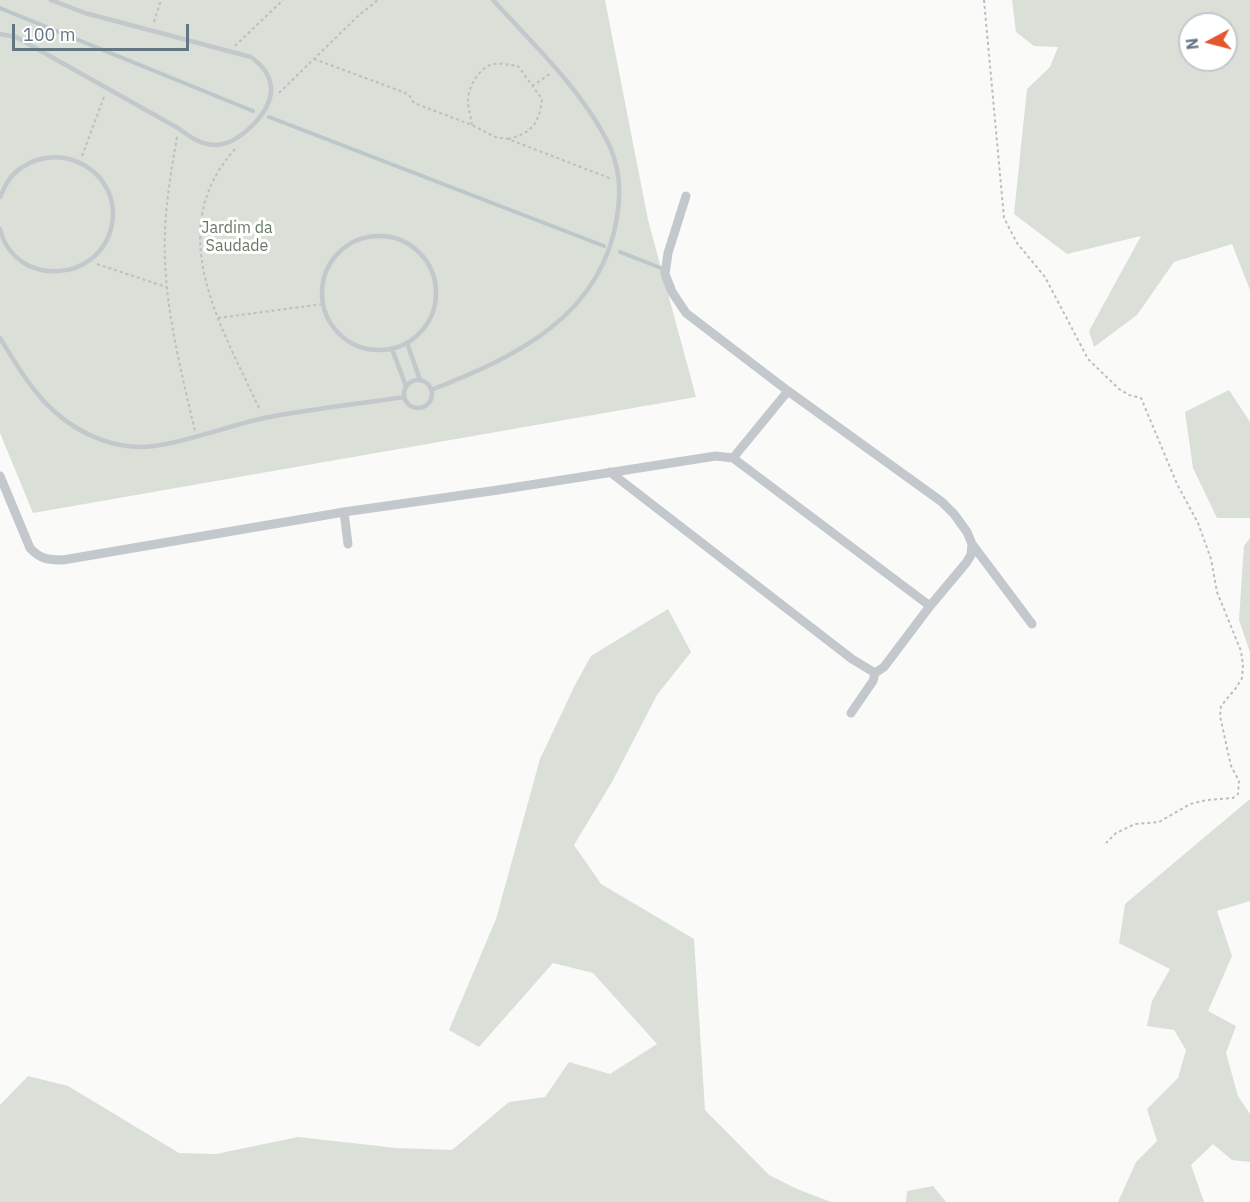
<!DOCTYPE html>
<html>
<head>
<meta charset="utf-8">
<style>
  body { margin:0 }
  #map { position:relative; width:1250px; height:1202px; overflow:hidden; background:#fafaf8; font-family:"IBM Plex Sans",sans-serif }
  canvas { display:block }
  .north { position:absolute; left:1178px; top:12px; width:60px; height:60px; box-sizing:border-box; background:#fff; border:2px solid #c1c8cd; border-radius:50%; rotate:263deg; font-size:16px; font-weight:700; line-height:24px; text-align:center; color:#657683 }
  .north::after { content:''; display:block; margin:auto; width:21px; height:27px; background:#e4572e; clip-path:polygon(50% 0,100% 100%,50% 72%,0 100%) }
  .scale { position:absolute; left:12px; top:24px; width:177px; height:27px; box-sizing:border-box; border:3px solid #657683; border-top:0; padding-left:8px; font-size:18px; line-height:21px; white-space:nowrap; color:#657683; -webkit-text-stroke:4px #fff; paint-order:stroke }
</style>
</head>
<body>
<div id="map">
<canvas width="1250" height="1202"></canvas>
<div class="north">N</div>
<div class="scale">100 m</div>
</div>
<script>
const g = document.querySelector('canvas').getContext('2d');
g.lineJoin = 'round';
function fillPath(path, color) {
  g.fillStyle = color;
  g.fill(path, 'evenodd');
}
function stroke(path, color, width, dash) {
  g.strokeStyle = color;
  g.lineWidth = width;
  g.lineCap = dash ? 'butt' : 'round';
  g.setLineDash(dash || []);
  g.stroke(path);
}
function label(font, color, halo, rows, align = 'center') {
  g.font = font + ' "IBM Plex Sans",sans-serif';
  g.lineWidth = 6;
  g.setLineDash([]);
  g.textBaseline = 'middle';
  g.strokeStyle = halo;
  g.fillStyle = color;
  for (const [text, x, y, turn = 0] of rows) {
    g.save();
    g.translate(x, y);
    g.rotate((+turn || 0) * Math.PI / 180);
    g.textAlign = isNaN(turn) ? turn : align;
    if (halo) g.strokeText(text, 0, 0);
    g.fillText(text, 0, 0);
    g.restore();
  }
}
const green = new Path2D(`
  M0,0h605l43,220 48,177 -663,116 -33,-80z
  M1012,0h238v290l-18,-46 -58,18 -37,53 -43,32 -5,-16 52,-95 -74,18 -53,-40 13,-125 23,-22 8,-20 -24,-1 -18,-14zM1190,24h36v36h-36z
  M1229,390l21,32v96h-33l-24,-50 -8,-56z
  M1250,538v114l-11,-32 5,-74z
  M668,609l23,43 -34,43 -45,87 -38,63 27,39 93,55 11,171 64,65 28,14 34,13h-831v-97l28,-29 40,10 111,67 37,1 82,-17 98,11 56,2 57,-48 36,-5 24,-35 41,12 47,-30 -64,-71 -40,-10 -74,84 -30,-17 47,-111 44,-160 36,-76 15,-27z
  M1250,799v102l-33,10 15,45 -24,55 28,15 -10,27 12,43 12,18v48l-18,-2 -19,-16 -22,21 13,37h-86l18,-40 21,-21 -10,-32 31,-31 8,-28 -12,-20 -27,-4 5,-25 18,-32 -51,-26 6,-39z
  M933,1186l13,16h-40l1,-11z`);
const stream = new Path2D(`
  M0,8l253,103
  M269,117l335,129
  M620,252l41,16`);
const path = new Path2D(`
  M984,0l20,218 13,25 28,34 43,82 31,30 10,6 12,3 36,86 21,39 13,36 6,33 24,59 2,14 -1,13 -6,10 -15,18 -1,10 11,50 8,15 -1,13 -5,4 -26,2 -17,4 -31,18 -24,2 -19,9 -10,10
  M154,22l7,-22
  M235,46l48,-46
  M314,59l89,33 6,3 5,8 58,22 23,12 13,2 104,40
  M532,86l18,-12
  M279,93l80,-78 19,-15
  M472,125c-1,-8 -4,-17 -4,-24 0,-13 9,-30 22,-36 8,-3 20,0 28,1l24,33c-3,25 -10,34 -34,40
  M177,137c-7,41 -14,81 -12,123 2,57 17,115 30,171
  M235,149c-74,83 -13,178 25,261
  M82,156l22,-59
  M97,264l69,23
  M218,318l105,-14`);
const lane = new Path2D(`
  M0,34l16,3 162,91c12,9 23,17 38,17 23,-1 53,-31 55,-53 1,-15 -9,-27 -20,-35l-166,-44 -34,-13
  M0,197c5,-11 10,-22 21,-29 42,-29 100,5 91,56 -11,60 -98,64 -112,5
  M322 293a57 57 0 1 1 114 0a57 57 0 1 1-114 0Z
  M0,338c15,24 32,54 54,73 26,24 64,40 100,35 37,-5 73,-20 110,-28 46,-9 94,-14 140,-21
  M407,343l13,37
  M392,349l14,37
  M404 394a14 14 0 1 1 28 0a14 14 0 1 1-28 0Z
  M431,390c85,-33 171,-74 186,-173 5,-28 2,-55 -12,-80 -27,-51 -73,-94 -112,-137`);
const street = new Path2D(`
  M733,458l55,-67
  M610,472l242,187 23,14 9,-6 46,-61 36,-43 5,-8 1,-11 -5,-12 -13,-18 -12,-12 -154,-111 -102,-78 -14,-21 -7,-18 3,-21 18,-57
  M0,476l30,72c10,11 18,12 33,12l281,-48 154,-22 218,-34 17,2 197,148
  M344,512l4,32
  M972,544l60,80
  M851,713l22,-32 2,-8`);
const parkNames = [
  ["Jardim da",237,228],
  ["Saudade",237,246]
];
fillPath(green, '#dadfd7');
stroke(stream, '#bbc7cb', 4);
stroke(path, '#bbbfc2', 2, [3, 3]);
stroke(lane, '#c3c8cc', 4.5);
stroke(street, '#c3c8cc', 9);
label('16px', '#687a64', '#fff', parkNames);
</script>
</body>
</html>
